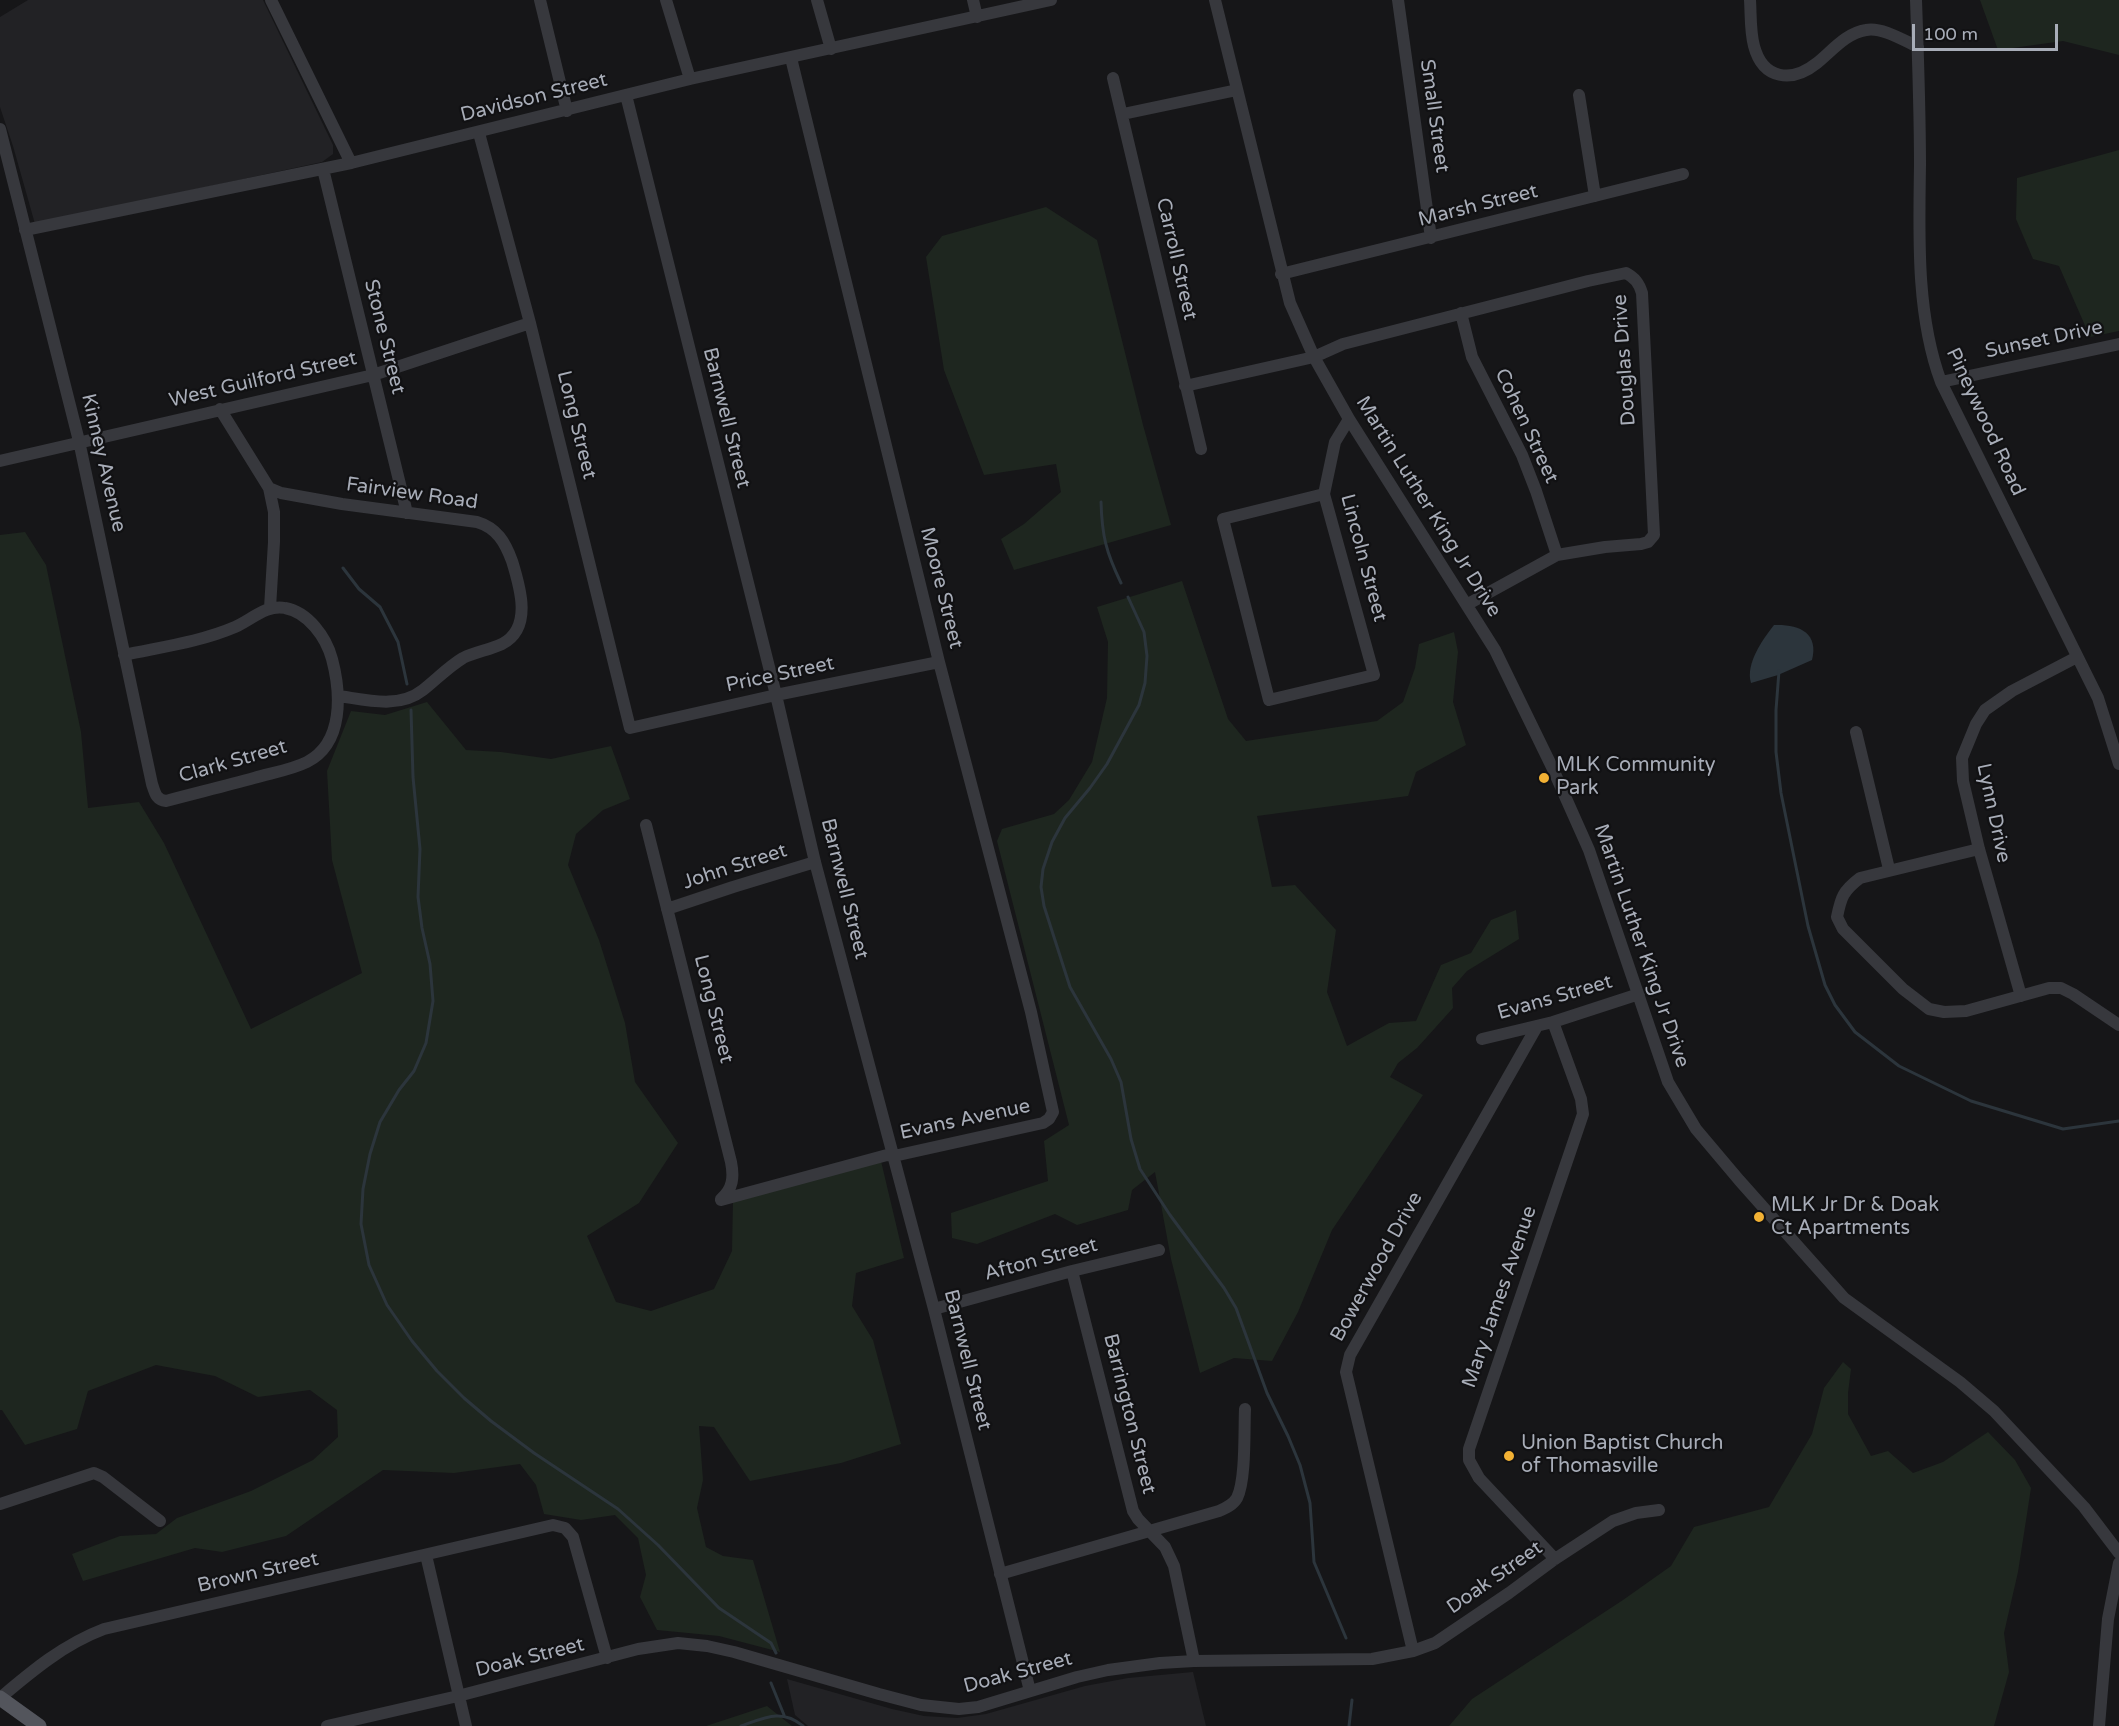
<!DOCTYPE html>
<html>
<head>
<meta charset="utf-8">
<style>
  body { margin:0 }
  #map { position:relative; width:2119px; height:1726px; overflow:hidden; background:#161618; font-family:"Varela Round",sans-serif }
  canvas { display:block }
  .scale { position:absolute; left:1912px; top:24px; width:146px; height:27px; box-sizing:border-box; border:3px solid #a8adb8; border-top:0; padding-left:8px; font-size:18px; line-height:21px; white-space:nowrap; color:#a8adb8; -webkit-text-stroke:4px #111113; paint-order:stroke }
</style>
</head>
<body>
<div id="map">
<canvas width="2119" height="1726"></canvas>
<div class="scale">100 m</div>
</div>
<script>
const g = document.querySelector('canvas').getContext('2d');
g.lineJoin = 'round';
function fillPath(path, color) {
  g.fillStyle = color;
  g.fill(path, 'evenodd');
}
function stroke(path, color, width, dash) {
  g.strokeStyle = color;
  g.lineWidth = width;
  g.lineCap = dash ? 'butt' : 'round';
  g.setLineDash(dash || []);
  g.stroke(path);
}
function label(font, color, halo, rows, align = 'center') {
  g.font = font + ' "Varela Round",sans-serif';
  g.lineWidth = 4.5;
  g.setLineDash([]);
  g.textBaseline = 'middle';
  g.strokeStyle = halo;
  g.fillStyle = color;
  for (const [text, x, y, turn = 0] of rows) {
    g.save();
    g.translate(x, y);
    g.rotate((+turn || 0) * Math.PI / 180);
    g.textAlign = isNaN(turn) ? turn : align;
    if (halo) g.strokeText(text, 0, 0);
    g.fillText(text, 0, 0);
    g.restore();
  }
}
const built = new Path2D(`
  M28,0h235l70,145v9l-11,8 -287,62 -22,-78 -13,-39v-90z
  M1193,1672l13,54h-398l-13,-11 -8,-36 105,30 32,7 33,2 29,-4 99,-28 43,-8z`);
const green = new Path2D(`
  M1980,0h139v55l-56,-14 -65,9z
  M2119,150v181l-29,6 -31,-71 -26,-7 -17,-40 1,-41z
  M1046,207l51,33 46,185 28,100 -157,45 -13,-31 23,-15 37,-32 -5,-28 -72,11 -40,-105 -18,-113 16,-21z
  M25,532l21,33 35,167 7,76 51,-6 25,41 87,186 111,-56 -30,-113 -5,-89 24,-60 34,4 42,-13 39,48 35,2 50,7 60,-13 19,53 -27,11 -27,24 -8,31 31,75 26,83 10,59 43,61 -39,60 -52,33 29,66 35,9 63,-22 18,-38 1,-51 148,-39 23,97 -48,15 -4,33 21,34 28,104 -60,19 -91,18 -36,-54 -15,-1 4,54 -6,28 9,39 17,9 30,4 27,92 -61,-16 -62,-6 -17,-33 6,-22 -8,-37 -23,-23 -34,5 -37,-6 -8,-29 -16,-21 -66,9 -71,-3 -97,66 -64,16 -27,-4 -112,33 -11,-27 48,-18 36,-2 21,-16 74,-27 62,-31 25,-23 -1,-27 -27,-20 -52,7 -43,-21 -59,-11 -68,26 -11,38 -52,16 -23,-35h-2v-875z
  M1182,581l46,138 18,22 131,-20 26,-19 12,-34 4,-24 35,-12 4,20 -5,50 13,43 -50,27 -8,24 -151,20 15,71 23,-2 41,45 -9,62 20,54 42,-23 27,-2 25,-56 30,-12 20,-33 25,-10 3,29 -52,32 -15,17 1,20 -36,40 -19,15 -8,14 33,18 -91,135 -34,82 -26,49 -38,-3 -34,15 -29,-114 -16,-87 -23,18 -4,20 -51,15 -22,-11 -78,30 -25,-6 -1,-25 97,-32 -4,-40 25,-16 -72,-284 5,-12 52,-15 15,-14 23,-38 15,-64 1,-56 -11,-35z
  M1843,1362l8,7 -3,24v21l23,42 17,-5 25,22 30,-11 45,-30 27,28 16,28 -13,84 -14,61 5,39 -15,54h-545l23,-27 151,-99 48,-34 23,-39 75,-20 43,-73 12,-46z
  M767,1706l25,20h-86z`);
const water = new Path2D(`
  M1774,625c24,-1 45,7 38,35l-34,15 -27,8c-6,-19 12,-44 23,-58z`);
const stream = new Path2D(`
  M1101,502c1,34 5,50 20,81
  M343,568l16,21 21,18 18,35 9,42
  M1128,597l16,35 3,24 -2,27 -6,22 -32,59 -17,24 -25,30 -13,24 -9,27 -2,18 3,19 26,81 41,72 10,23 10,57 9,30 30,46 54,73 12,20 31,85 21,43 12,29 10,38 4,59 32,76
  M1779,671l-3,39v42l5,41 27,133 17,59 10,20 20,27 44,34 72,35 92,28 56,-8
  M411,710l2,67 7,72 -2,48 4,31 8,36 3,37 -7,42 -12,28 -15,19 -19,32 -10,32 -7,35 -2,35 8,41 18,40 25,36 25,30 27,27 27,23 43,32 84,56 40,36 61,63 52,35 5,10
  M771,1683l13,32
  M741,1726c23,-8 41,-18 62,0
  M1349,1726l3,-26`);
const minor = new Path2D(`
  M271,0l80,163
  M540,0l27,111
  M666,0l24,79
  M817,0l14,49
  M973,0l4,17
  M1215,0l75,303 24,54 35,62 146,231 57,117 37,83 79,232 28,47 43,51 105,118 116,84 34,29 90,96 35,46
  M1398,0l33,238
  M1750,0c1,15 0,31 4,46 9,34 38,37 63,17 15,-12 29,-30 49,-33 16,-3 37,10 52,17
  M1916,0c2,55 4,110 4,165 -1,70 -4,150 21,217l157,316 21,66
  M1113,78l88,371
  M626,95l150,600 39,167 119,447 96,382
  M1579,95l16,101
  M1123,114l114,-24
  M0,129l79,312 73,343c3,9 4,16 14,17 30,-8 59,-15 88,-23 17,-5 37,-8 53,-16 37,-19 34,-69 25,-103 -6,-22 -24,-47 -47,-51 -18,-4 -34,12 -50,19 -35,15 -74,20 -111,28
  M479,133l51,190 100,405 146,-33 163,-33
  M323,169l84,344
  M25,230l326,-67 339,-84 361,-79
  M1281,274l402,-100
  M1461,313l11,44 50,98 14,36 21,64
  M1941,382l178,-38
  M1185,386l129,-29 29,-13 245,-63 38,-8c9,5 13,10 16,20l12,242 -6,7 -7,2 -36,3 -48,8 -89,49
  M220,409l49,79 5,24v30l-4,66
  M0,461l373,-86 157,-52
  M269,488l12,5 61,11 135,18c20,6 28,20 35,39 8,26 21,67 -10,83 -13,6 -27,8 -39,14 -15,9 -27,22 -40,32 -24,19 -56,10 -84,6
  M1324,494l-101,25 46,181 105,-25 -50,-181 11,-52 14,-23
  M1856,732l33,137
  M646,825l85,337c3,15 2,27 -10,37
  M1979,849l-119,29c-17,13 -19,19 -23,39l6,12 60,60 26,20 15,3 22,-1 83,-23h12l12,6 46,31
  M667,909l66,-22 82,-25
  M2021,996l-42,-147 -16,-68 -1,-23 14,-34 9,-14 27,-19 65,-34
  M1553,1022l28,77 2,15 -114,335v11l10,18 76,81
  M1482,1039l71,-17 86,-28
  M721,1200l166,-45 7,1 149,-33 6,-4 4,-7 -22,-100 -92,-350 -148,-604
  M1072,1271l61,240 5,8 27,28 9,19 20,95
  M934,1309l138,-38 87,-21
  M0,1504l94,-31 9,4 57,44
  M426,1555l40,171
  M1000,1574l219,-63c7,-3 14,-6 18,-13 9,-18 7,-67 8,-89
  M1413,1651l-67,-279 4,-17 186,-327
  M0,1698c32,-27 64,-54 104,-69l449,-104 12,3 8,9 34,121
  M327,1726l131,-30 180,-47 40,-6 29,3 27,6 145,42 42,11 38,4 19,-2 99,-30 31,-7 52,-7 34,-2 178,-2 41,-8 22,-8 74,-50 46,-34 58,-38 23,-8 23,-3
  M2099,1726l9,-107 11,-56`);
const major = new Path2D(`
  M0,1698l39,28`);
const markers = [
  [1544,778,6,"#f2b134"],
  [1759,1217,6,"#f2b134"],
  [1509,1456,6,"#f2b134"]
];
const streetNames = [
  ["Davidson Street",534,98,-14],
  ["Small Street",1434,116,82],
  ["Marsh Street",1478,206,-14],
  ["Carroll Street",1176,259,77],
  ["Stone Street",384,337,76],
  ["Sunset Drive",2044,340,-12],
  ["Douglas Drive",1625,360,-94],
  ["West Guilford Street",263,380,-13],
  ["Barnwell Street",726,418,76],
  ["Pineywood Road",1985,422,65],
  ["Long Street",576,425,76],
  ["Cohen Street",1526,426,65],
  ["Kinney Avenue",103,463,77],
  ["Fairview Road",412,494,8],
  ["Martin Luther King Jr Drive",1428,507,58],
  ["Lincoln Street",1363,558,75],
  ["Moore Street",941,588,76],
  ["Price Street",780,675,-12],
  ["Clark Street",233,762,-16],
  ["Lynn Drive",1993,813,78],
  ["John Street",735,867,-18],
  ["Barnwell Street",844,889,76],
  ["Martin Luther King Jr Drive",1641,946,71],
  ["Evans Street",1555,998,-16],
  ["Long Street",713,1009,76],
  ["Evans Avenue",965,1120,-12],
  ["Afton Street",1041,1260,-15],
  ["Bowerwood Drive",1377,1267,-61],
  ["Mary James Avenue",1500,1297,-71],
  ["Barnwell Street",967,1360,76],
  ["Barrington Street",1129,1414,76],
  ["Brown Street",258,1573,-13],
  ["Doak Street",1495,1578,-35],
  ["Doak Street",530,1658,-14],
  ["Doak Street",1018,1673,-15]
];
const poiNames = [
  ["MLK Community",1556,766],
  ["Park",1556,789],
  ["MLK Jr Dr & Doak",1771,1206],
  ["Ct Apartments",1771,1229],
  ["Union Baptist Church",1521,1444],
  ["of Thomasville",1521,1467]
];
fillPath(built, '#222225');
fillPath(green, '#1e261f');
fillPath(water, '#2c353c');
stroke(stream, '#2c353c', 3);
stroke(minor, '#37383d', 12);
stroke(major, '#53555c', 15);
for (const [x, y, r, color] of markers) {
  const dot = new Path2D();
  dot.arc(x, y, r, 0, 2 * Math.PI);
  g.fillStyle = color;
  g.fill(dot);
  stroke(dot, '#111113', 2);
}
label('20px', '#a8adb8', '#111113', streetNames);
label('20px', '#a8adb8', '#111113', poiNames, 'left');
</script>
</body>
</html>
